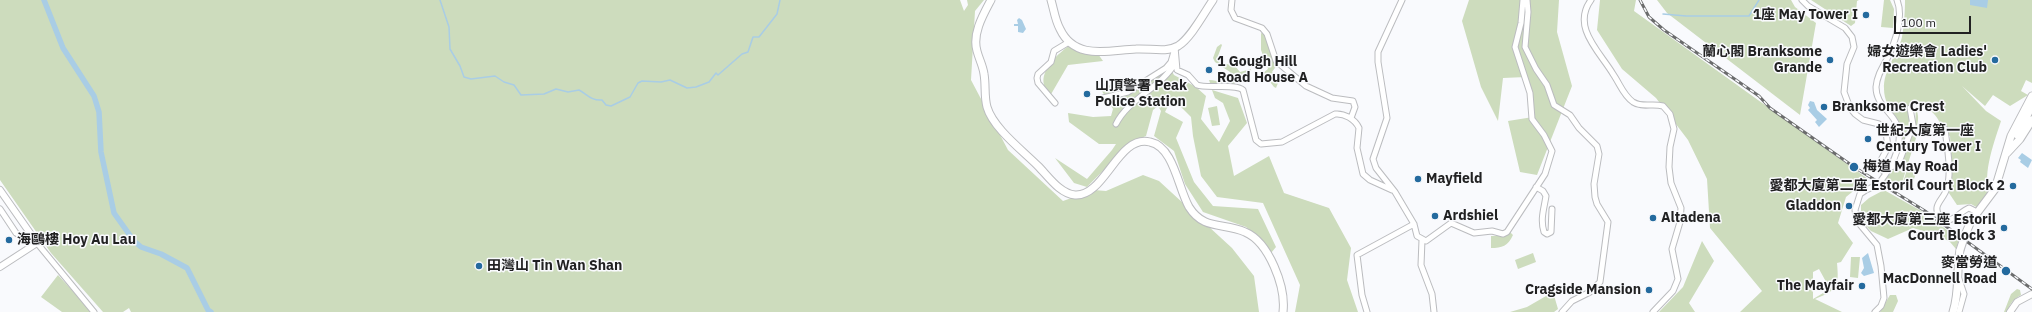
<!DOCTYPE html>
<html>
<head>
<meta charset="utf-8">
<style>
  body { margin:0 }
  #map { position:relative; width:2032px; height:312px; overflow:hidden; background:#f9fafd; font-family:"IBM Plex Sans",sans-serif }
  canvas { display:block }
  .scale { position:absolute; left:1894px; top:16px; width:77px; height:18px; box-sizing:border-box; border:2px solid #212122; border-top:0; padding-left:5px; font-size:12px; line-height:14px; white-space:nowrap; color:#212122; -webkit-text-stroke:3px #f9fafd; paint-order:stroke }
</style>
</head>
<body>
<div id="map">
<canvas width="2032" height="312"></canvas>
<div class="scale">100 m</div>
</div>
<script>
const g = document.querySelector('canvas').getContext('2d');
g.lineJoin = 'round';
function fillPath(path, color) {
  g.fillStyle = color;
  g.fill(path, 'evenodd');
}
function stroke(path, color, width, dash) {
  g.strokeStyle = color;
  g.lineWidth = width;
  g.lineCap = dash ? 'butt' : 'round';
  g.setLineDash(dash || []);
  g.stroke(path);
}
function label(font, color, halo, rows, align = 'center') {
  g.font = font + ' "IBM Plex Sans","Noto Sans TC",sans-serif';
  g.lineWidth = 3;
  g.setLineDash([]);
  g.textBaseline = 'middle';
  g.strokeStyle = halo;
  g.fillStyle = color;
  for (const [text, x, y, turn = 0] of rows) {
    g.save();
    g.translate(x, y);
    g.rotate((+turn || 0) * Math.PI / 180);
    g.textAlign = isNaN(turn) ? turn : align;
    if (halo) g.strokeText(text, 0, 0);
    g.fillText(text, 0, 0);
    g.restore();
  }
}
const green = new Path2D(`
  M0,0h960l4,11 4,-6 -1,-5h17l-9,11 -4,69 37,70 55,51 31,-11 12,1 37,-16 16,6 73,67 22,28 5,36h-1128l-2,-4 -6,4h-20l-52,-59 -51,-73z
  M1469,0h90l-2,32 15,54 -35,89 -17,-3 -12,-51 25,-4 -7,-40 -23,1 -5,43 -17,-34 -19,-66z
  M1600,0h36l-2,11 234,168 -22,18 -8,26 15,20 -12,19 -4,1c2,23 1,27 -22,36l27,13h-102l22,-21 -52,-63 -3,-49 -19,-39 -32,-42 -34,-29 -25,-39zM1819,269l11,20 -17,10v-27z
  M1657,0h134l4,7 21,16 -16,92 -133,-102z
  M1811,0h48l-2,1 -2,22 -4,3z
  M1884,0h6l4,9 -1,19 -12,-1z
  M1905,0h127v83l-6,-3 -5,11 7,4 -18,11 -17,-11 -8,11 -23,-20 24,25 15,10c-5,16 -20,55 -11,71l-12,16 -7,-4 -14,1 -8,-12 3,-23 -2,-34 -6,-2c-5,-18 -12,-25 -30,-33l-5,7c6,13 -1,26 -7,37 3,-30 -18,-33 -18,-56 -1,-19 14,-35 18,-52 2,-12 3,-26 3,-37z
  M1261,33l5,2 7,25 4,5 -5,7 8,6 -4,10 -2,-1 -11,-14 5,-4 -7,-19z
  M1221,44l1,1 -4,11 5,7 12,3 5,6 11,-3c1,5 -4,6 -7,9 -11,8 -22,11 -34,5l-1,-3c7,0 13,4 19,1l3,-5 -1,-4 -15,-10 -2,-4 4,-11z
  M1070,45l28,9 5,7 -35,4 -18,31c-2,-3 -6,-7 -6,-11 -4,-16 15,-32 26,-40z
  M1167,63l7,12 22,12 10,9 -5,23 18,23 11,-21 -7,-18 -8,-5 -3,-8 26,8 9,25 -19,23 6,30 35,-20 15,37 45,15 22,40 -4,32 11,32h-63l5,-27 -37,-82 -46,-6 -16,-21 -8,-40 -2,-19 -19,-19 -7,14 18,10 -7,16 18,44 19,24 45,3 18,38 -5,6 -12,-16 -13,-10 -43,-15 -18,-28 -11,-33 -20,-15 7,-25 -3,-5 -5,4 -7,26 -15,6 -44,45 -13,-4 -19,-25 32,21 25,-29 4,-6h-17l-30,-22 -1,-9 25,4 18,-1 2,-7 -13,-21 5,-5 23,12 7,-3 5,-9z
  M1217,106l3,19 -8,1 -4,-18z
  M1916,109c6,13 -3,20 0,29l-16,51 -18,-5 10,-13 8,-6 15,-40z
  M1908,167l9,3 -6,18 -9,-3z
  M1884,190l39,22 36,27 -3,10 -6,-7 -12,-7 -25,-7 -25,11 -17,-8 -10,-10v-16l8,-7z
  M1510,232l3,3c-5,11 -11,13 -22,13v-12h12z
  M1702,241l12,20 -25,42 6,9h-36l24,-25z
  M1533,253l3,9 -18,7 -3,-9z
  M1851,257h9l-2,21 -8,-1z
  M58,275l34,37h-30l-21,-15z
  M2017,289l3,1 1,5c-8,5 -11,8 -14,17h-3l7,-18z
  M1553,292l5,17 -4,3h-44l17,-5z
  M1890,295h6l2,6 -5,11h-13z`);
const water = new Path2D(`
  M1970,0h18l-1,8 -17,-3z
  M1019,18l3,2 4,9 -3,4 -5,-1v-6h-4v-2h4l-1,-4z
  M1810,101l4,1 3,8 10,9 -8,8 -4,-5 2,-2 -9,-10 2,-2 -2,-3z
  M2022,153l10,7 -4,8 -8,-6 1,-2 -3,-2z
  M1868,253l6,20 -10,3 -3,-3 3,-5 -2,-10z`);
const stream = new Path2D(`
  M440,0l9,27 1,22 10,17 4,11 7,2 24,-3 9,6 10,3 7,10 23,-1 12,-5 12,3 11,-2c8,4 12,11 23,10l4,5 5,1 19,-9 8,-14 4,-2 19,1 9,-2 17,8 9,-1 13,-5 7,-9 2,2 24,-21 6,-2 5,-15h6l18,-23 3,-14
  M1663,14l23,2h63l10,-16`);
const canal = new Path2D(`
  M44,0l19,48 31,48 5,16 2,40 13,61 20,28 7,6 20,7 26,14 21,42 3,2`);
const minor = new Path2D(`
  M1232,0l-1,10 4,8 27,10 5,6 9,27 30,25 26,12 21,3 2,6 -4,11
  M1402,0l-24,52v10l9,56 -14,41 3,9 19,24 19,32 3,12 9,5 25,-18 23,10 18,-2 11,3 4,-2 38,-58 7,-23 -8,-16 -12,-16 -2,-26 -15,-46 6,-24 2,-23
  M1527,0l1,12 -3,35 11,22 11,16 7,20 16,10 9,13 18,18 2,8 -5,30 1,13 2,7 11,18 -8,60 -10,10 -18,9 -10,11
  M1591,0c-20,27 9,52 22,74 7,10 10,21 20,28 9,6 19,1 30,4l7,8 4,15 -4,18 -1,20 2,16 10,25 -1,14 -8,27 6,30 -5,12 -20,21
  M1802,0l6,6 37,22 7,9 2,10 -7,17 -3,28 6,16 5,6 8,6 16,4 7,8 2,15 -9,17 2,5 5,4
  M1175,47l2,23 11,5 9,10c10,4 39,-2 46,5l13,50 5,4 21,-2 53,-28c9,-1 20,5 24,14l-2,20 6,26 7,6 22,10
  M1103,98l25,-6 38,-24 5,-6 4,-14
  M1055,103l-17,-20 -1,-5 1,-4 13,-12 3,-11 15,-9
  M1116,124c13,-26 45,-36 60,-62
  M1945,129c2,18 7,41 2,59 -3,12 -16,16 -7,30 12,7 19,-6 29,-10l8,4
  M1890,167l8,-2 15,-40 -3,-17
  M1880,182c13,-17 28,-44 13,-64 -8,-11 -17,-17 -17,-31 1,-11 6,-19 11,-28 8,-16 17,-42 10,-59
  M1875,186l-9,4 -6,4 -5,16 2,11 20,24 4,21 3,32 -3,8 -6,6
  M1536,187l7,4 3,5c-2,13 -6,23 -2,36l3,2 4,-2 1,-23
  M0,209l16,24 6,4
  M1422,240l-1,25 11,29 2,18
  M37,243l57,69
  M1958,276l6,18 -5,18
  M1367,312l-5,-17 -5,-40 57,-31`);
const tertiary = new Path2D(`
  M0,190l37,53 -37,24
  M2010,312l7,-10 15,-8`);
const secondary = new Path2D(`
  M991,0c-8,15 -19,34 -14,51 2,8 6,15 7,23 2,11 0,22 3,33 6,21 35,43 51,59 10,10 22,28 37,29 30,2 43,-61 75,-53 24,5 28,46 39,65 15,24 35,15 56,25 24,10 41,55 38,80
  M1051,0c3,10 4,20 9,29 15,32 49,21 76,20 14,-1 30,4 42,-3 13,-8 26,-33 35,-46
  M2017,135l15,-29
  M2007,153l13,-14 12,-19
  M1965,235l6,-14 24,-32 16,-53 21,-40
  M1953,312c7,-21 3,-40 7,-62`);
const rail = new Path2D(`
  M1640,0l9,17 15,13 95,66 11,12 84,59 71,44 107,78`);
const minorBridge = new Path2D(`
  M1875,186l5,-4`);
const secondaryBridge = new Path2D(`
  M1960,250l5,-15`);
const markers = [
  [1866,15,4,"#246a9e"],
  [1830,60,4,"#246a9e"],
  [1995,60,4,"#246a9e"],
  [1209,70,4,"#246a9e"],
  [1087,94,4,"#246a9e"],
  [1824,107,4,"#246a9e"],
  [1868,139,4,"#246a9e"],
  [1854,167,5,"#246a9e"],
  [1418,179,4,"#246a9e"],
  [2013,186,4,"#246a9e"],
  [1849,206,4,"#246a9e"],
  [1435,216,4,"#246a9e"],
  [1653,218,4,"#246a9e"],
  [2004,228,4,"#246a9e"],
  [9,240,4,"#246a9e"],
  [479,266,4,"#246a9e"],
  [2006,271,5,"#246a9e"],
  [1862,286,4,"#246a9e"],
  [1649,290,4,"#246a9e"]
];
const poiNames = [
  ["1座 May Tower I",1858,15,"right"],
  ["蘭心閣 Branksome",1822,52,"right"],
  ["Grande",1822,68,"right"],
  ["婦女遊樂會 Ladies'",1987,52,"right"],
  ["Recreation Club",1987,68,"right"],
  ["1 Gough Hill",1217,62],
  ["Road House A",1217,78],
  ["山頂警署 Peak",1095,86],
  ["Police Station",1095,102],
  ["Branksome Crest",1832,107],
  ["世紀大廈第一座",1876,131],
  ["Century Tower I",1876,147],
  ["梅道 May Road",1863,167],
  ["Mayfield",1426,179],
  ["愛都大廈第二座 Estoril Court Block 2",2005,186,"right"],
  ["Gladdon",1841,206,"right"],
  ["Ardshiel",1443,216],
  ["Altadena",1661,218],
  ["愛都大廈第三座 Estoril",1996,220,"right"],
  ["Court Block 3",1996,236,"right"],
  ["海鷗樓 Hoy Au Lau",17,240],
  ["麥當勞道",1997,263,"right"],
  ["MacDonnell Road",1997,279,"right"],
  ["田灣山 Tin Wan Shan",487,266],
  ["The Mayfair",1854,286,"right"],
  ["Cragside Mansion",1641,290,"right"]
];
fillPath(green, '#cddcbd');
fillPath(water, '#a9cde5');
stroke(stream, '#a9cde5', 1.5);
stroke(canal, '#a9cde5', 5.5);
stroke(minor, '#bbbcbf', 7);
stroke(tertiary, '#bbbcbf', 8);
stroke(secondary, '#bbbcbf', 9);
stroke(minor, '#fff', 5);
stroke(tertiary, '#fff', 6);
stroke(secondary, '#fff', 7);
stroke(rail, '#6b6c6d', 3);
stroke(rail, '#f9fafd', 1.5, [4.5]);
stroke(minorBridge, '#bbbcbf', 7, []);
stroke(secondaryBridge, '#bbbcbf', 9, []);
stroke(minorBridge, '#fff', 5);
stroke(secondaryBridge, '#fff', 7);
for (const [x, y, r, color] of markers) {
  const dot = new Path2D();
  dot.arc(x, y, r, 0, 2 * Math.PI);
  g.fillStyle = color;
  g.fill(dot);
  stroke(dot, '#f9fafd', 1.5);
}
label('bold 14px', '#212122', '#f9fafd', poiNames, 'left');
</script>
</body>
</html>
